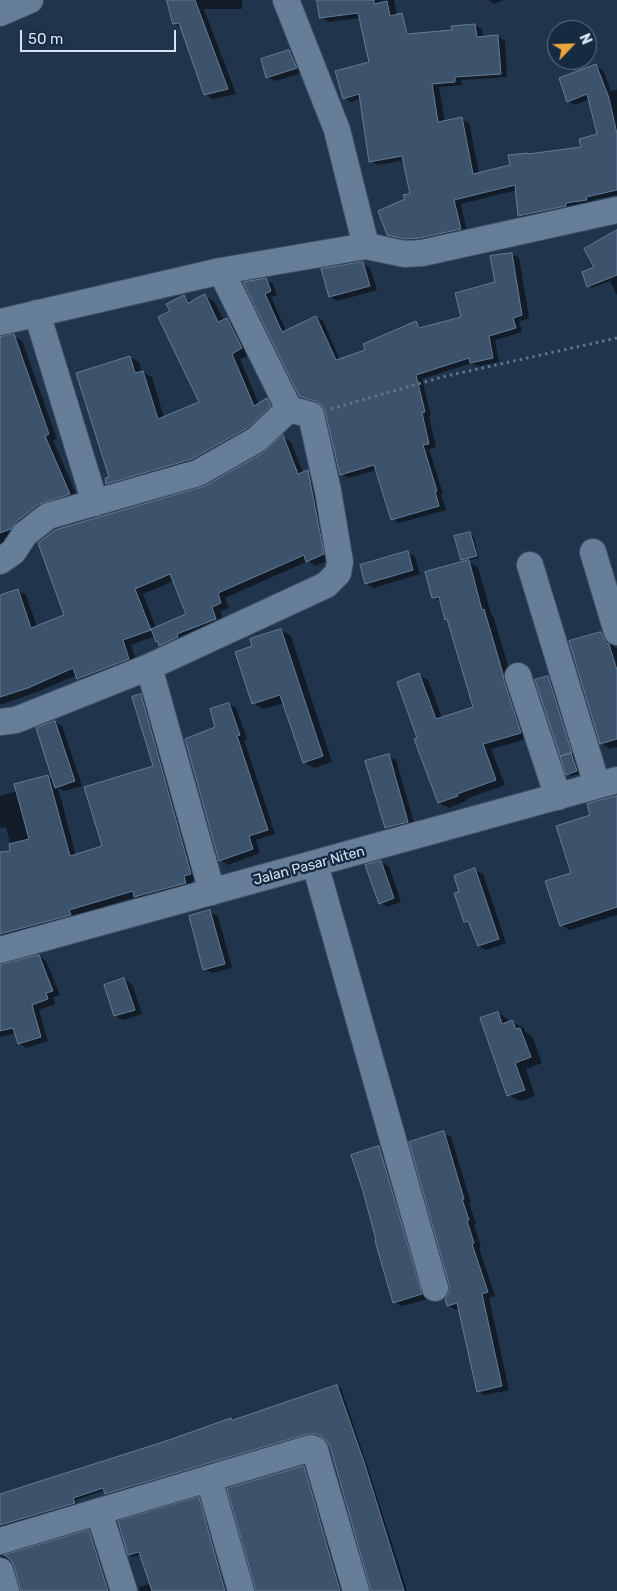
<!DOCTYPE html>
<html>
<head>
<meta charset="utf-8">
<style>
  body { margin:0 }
  #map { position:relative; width:617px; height:1591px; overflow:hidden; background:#20354c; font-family:Rubik,sans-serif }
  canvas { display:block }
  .north { position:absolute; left:547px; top:20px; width:50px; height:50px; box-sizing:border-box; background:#162b41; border:1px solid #637588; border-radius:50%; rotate:66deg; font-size:14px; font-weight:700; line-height:20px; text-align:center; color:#d7e4f3 }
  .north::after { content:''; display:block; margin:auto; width:18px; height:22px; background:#efa73d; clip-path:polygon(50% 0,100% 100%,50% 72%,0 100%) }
  .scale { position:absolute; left:20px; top:30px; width:156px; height:22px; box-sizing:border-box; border:2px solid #d7e4f3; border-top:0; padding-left:6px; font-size:15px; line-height:18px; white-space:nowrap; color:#d7e4f3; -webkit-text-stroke:4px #162b41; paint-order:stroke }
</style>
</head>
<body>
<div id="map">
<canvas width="617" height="1591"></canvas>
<div class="north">N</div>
<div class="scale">50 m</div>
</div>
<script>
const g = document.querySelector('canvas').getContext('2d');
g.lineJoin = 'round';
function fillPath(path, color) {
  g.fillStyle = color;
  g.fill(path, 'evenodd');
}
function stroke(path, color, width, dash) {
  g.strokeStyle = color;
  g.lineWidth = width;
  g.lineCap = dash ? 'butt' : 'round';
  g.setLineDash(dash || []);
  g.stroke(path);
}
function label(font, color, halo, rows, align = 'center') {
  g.font = font + ' Rubik,sans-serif';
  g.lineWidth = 5;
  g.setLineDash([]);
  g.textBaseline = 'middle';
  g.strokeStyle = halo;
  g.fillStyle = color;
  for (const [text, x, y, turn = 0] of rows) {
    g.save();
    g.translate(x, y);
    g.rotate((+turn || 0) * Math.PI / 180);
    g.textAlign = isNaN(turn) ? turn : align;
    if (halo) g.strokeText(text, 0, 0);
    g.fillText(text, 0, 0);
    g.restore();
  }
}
const shadow = new Path2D(`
  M168,0h74v9h-38l32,85 -23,5 -8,-5 -23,-66 -8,-5z
  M319,0h75l5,23 6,7 8,5 40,-4 22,-6 7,4 1,8 15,-1 7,5 2,36 -46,3 1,5 -23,2 6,35 17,-3 7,4 10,50 32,-7 19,-11 52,-7 17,-13 -9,-36 -15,6 -7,-4 28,-35 7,4 8,21 6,-1v105l-24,5v4l-66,16 -8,-4 -2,-26 -56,14 6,29 -53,9 -18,-4 -8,-4 18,-34 5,-5 -6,-35 -27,5 -8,-4 -9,-62 -10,3 -7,-4 27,-35 -11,-45 -31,4 -8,-5z
  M488,0h16l-10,4z
  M289,51l8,5 7,16 -29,9 -8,-4z
  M512,254l7,4 10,60 -10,4 3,10 -27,8 4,22 -21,4 -6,-3 -50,16 9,37h-2l7,31 -7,2 14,45 -2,1 5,15 -47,13 -7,-4 -15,-49 -29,8 -7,-4 -14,-63 -5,-7 -14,-4 -8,-5 -55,-112 21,-3 7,4 4,11 -6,2 15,34 30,-14 7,4 17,39 27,-10 48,-27 8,6 40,-11 33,-35z
  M617,256v39l-7,-14 -18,7 -4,-2z
  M362,263l8,5 7,22 -39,11 -8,-4z
  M205,296l9,5 10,20 3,-2 9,6 15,29 -11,5 19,45 8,-5 9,6 3,6 -77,53 -86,24 -9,-5 4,-5 19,-121 9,5 3,10 10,5 12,41 37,-15 -30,-91 13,-15 9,5z
  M13,336l9,5 35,98 -4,1 25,59 -59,34 -15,7 3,8 -7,5v-215z
  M283,437l8,5 12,31 5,-2 8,5 16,83 -16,7 -8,-5 -83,37 4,10 -9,3 4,12 -55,27 -9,-5 -5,-9 -24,9 6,18 -50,20 -9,-4 -1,-4 -40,17 -37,13v-112l1,3 16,-6 9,5 11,32 29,-11 137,-127 61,-35zM174,581l14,33 -32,14 -13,-34z
  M469,533l4,2 6,23 -12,3 11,6 13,47 2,2 37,122 -39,11 14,36 -39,14v2l-17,7 -10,-5 -24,-63 4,-1v-64l9,5 14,38 32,-10 -26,-88 -6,-18 -9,-5 33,-35 -4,-3z
  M408,552l7,5 5,17 -46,14 -8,-4z
  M281,630l10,6 41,126 -18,6 -10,-6 -20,-59 -21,6 -10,-6z
  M601,633l9,5 5,10h2v99l-7,2 -9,-6z
  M548,678l8,4 23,75 -4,1 5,15 -9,3 -4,-2 -3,-17 -3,-2z
  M141,696l9,5 49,178 -7,2 2,7 -50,14 -8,-5 -59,18 -77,28v-67l17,-5 -11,-44 -6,1v-32l17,-5 31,-14 6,3 1,-58 7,4 20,60 -18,5 -6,-3 18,68 28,-9 50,-80z
  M229,704l7,4 11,31 -3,1 31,94 -19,6 4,13 -32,12 -8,-5z
  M388,756l8,4 19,66 -22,6 -7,-4z
  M617,796v119l-47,15 -9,-5 12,-52 19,-58z
  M381,862l8,4 12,36 -14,5 -7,-4z
  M475,870l8,4 23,69 -20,7 -7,-4 -8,-21 -6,-4 -4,-28z
  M210,912l8,4 14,52 -20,5 -8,-4z
  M39,956l7,5 14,34 -7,2 2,7 -16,6 9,31 -22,7 -7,-5 -3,-10 -16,4v-53z
  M124,979l8,5 10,30 -19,6 -8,-4z
  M498,1013l11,7 1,2h2l12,6 1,4 7,4 10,27 -16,6 9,27 -15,5 -12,-6z
  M443,1133l8,4 20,66h-2l7,21 -2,1 7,22 -2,1 16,48 -6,2 20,92 -24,5 -7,-4 -18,-83 -4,2 -8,-5 3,-12z
  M379,1148l8,4 42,147 -27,7 -8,-4z
  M337,1386l4,2 26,77 40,126h-35l-41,-145 -4,-7 -5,-3 -11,-1 -201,60 -4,-2 -1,-3 -29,10 2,5 -78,23v-33l166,-53 65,-23 2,1z
  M304,1467l4,2 35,122h-86z
  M198,1499l4,2 26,90h-88l-1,-4 12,-4 -10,-29 -8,3 -3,-2 -11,-33z
  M89,1531l4,3 18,57h-89l-7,-25 -3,-6 -12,-2v-1z`);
const building = new Path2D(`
  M167,0h28l33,89 -24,6 -25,-72 -6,1z
  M317,0h57v4l13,-3 3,15 12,-3 5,21 45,-4 -1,-4 24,-2 2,13 21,-2 3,39 -46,3v5l-23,2 6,38 24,-5 11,57 37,-9 -2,-10 20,-2v1l53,-7 -2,-8 18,-5 -10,-40 -20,8 -8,-24 37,-14 13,34 8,36v56l-31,7 1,3 -21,3v3l-48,10 -3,-31 -61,15 7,29 -41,9 -14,1 -19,-4 -9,-24 27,-12 -2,-4 7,-1 -8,-38 -33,6 -10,-68 -16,5 -8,-28 34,-9 -11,-49 -38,5z
  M289,50l8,18 -31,10 -5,-19z
  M617,230v45l-30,12 -5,-15 12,-5 -10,-18z
  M512,253l10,62 -9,3 3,10 -27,8 4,22 -23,5 -1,-5 -53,17 9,37 -3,1 7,31 -6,1 14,46h-2l4,15 -48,14 -17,-55 -34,10 -15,-64 -3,-6 -7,-4 -16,-5 -56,-114 23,-4 5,13 -6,3 17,38 34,-16 20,44 29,-10 -2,-6 53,-23 3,7 42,-11 -6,-24 40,-11 -5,-26z
  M363,262l7,24 -41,11 -8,-28z
  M205,294l13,28 9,-4 15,30 -10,6 22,52 13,-8 4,8 -24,22 -55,31 -86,25 -1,-6 4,-1 -33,-104 54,-17 5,17 8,-2 15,48 41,-17 -41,-85 12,-6 -4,-7 18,-9 4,8z
  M14,334l35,100 -4,2 25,58 -31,10 -23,18 -5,7 -11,4v-196z
  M283,435l15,39 10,-4 16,84 -18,8 -2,-7 -86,38 3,10 -9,4 4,12 -39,15 1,3 -19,9 -1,-5 -2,1 -5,-13 35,-15 -16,-40 -35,15 16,41 -28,10 6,19 -52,20 -4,-11 -45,20 -28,9v-102l18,-6 13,39 33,-13 -26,-72 17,-13 150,-44 58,-33z
  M470,532l7,24 -16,4 -7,-24z
  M408,551l5,19 -48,14 -5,-19z
  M469,560l13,50 2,-1 19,65 1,7 17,52 -38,11 13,36 -39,14 1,2 -20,7 -24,-64 3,-1 -20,-56 22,-9 17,46 37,-12 -26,-88 -2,1 -6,-23 -7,1 -7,-26z
  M281,629l42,127 -20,7 -23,-68 -28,9 -17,-52 17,-6 -2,-7z
  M601,632l5,11 3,1 8,26v69l-17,5 -31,-103z
  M548,676l24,77 -12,3 -25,-76z
  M141,694l50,180 -7,2 2,7 -52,14 -1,-6 -64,19 2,5 -71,19v-82l10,-1 -1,-7 20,-5 -15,-55 34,-9 22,81 32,-10 -18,-59 69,-21 -21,-69z
  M229,703l11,32 -3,1 31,94 -19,6 4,13 -34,12 -34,-122 30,-12 -5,-18z
  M55,721l20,60 -20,7 -19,-60z
  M571,753l6,18 -11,4 -6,-18z
  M389,754l19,68 -23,6 -20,-67z
  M617,796v111l-57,19 -15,-45 26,-8 -15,-47 34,-11 -3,-11z
  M381,861l13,37 -15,6 -14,-39z
  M475,868l24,71 -21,7 -10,-25 -4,1 -10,-29 5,-1 -5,-16z
  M210,910l15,54 -22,6 -14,-54z
  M39,955l14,36 -7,2 2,6 -16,6 9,32 -23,7 -5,-16 -13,3v-66z
  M124,978l11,32 -21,6 -10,-31z
  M498,1012l4,12 10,-4 4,9 4,-1 11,29 -16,6 10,27 -18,6 -27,-78z
  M444,1131l20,68h-2l7,21 -2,1 7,22 -2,1 16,48 -6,2 20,92 -25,6 -20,-89 -10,3 -2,-7 4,-7v-8l-40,-142z
  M379,1146l43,148 -29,9 -18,-62 1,-1 -13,-49 -12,-36z
  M337,1385l27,77 40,129h-33l-41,-145 -4,-6 -9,-6h-10l-202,60 -2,-6 -30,10 2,5 -75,22v-31l166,-53 65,-23 1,2z
  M304,1466l36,125h-84l-29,-102z
  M199,1497l26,94h-73l-13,-39 -11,3 -10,-34z
  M89,1530l19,61h-87l-7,-25 -3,-6 -7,-5z`);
const path = new Path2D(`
  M331,409l111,-32 175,-39`);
const minor = new Path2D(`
  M286,0l51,130 29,116
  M0,13l30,-13
  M37,313l58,190
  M0,322l221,-51 145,-25 39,8 17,-1 195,-43
  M593,552l24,80
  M0,561l13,-9 12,-18 23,-18 150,-43 58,-33 33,-31
  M530,565l67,220
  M149,667l63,225
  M518,676l40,121
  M0,722l16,-2 133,-53 177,-82 12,-12 2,-11 -12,-71 -17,-76 -22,-6 -68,-138
  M315,864l120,424
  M0,950l617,-170
  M209,1479l32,112
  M99,1512l25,79
  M0,1541l311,-93 4,2 1,4 40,137
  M0,1571l6,20`);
const streetNames = [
  ["Jalan Pasar Niten",309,866,-15]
];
fillPath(shadow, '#0007');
fillPath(building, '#3d536c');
stroke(building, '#647c96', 1);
stroke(minor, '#3e5063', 28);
stroke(path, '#627488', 3, [2.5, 4]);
stroke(minor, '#677e99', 26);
label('14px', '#d7e4f3', '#162b41', streetNames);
</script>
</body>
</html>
